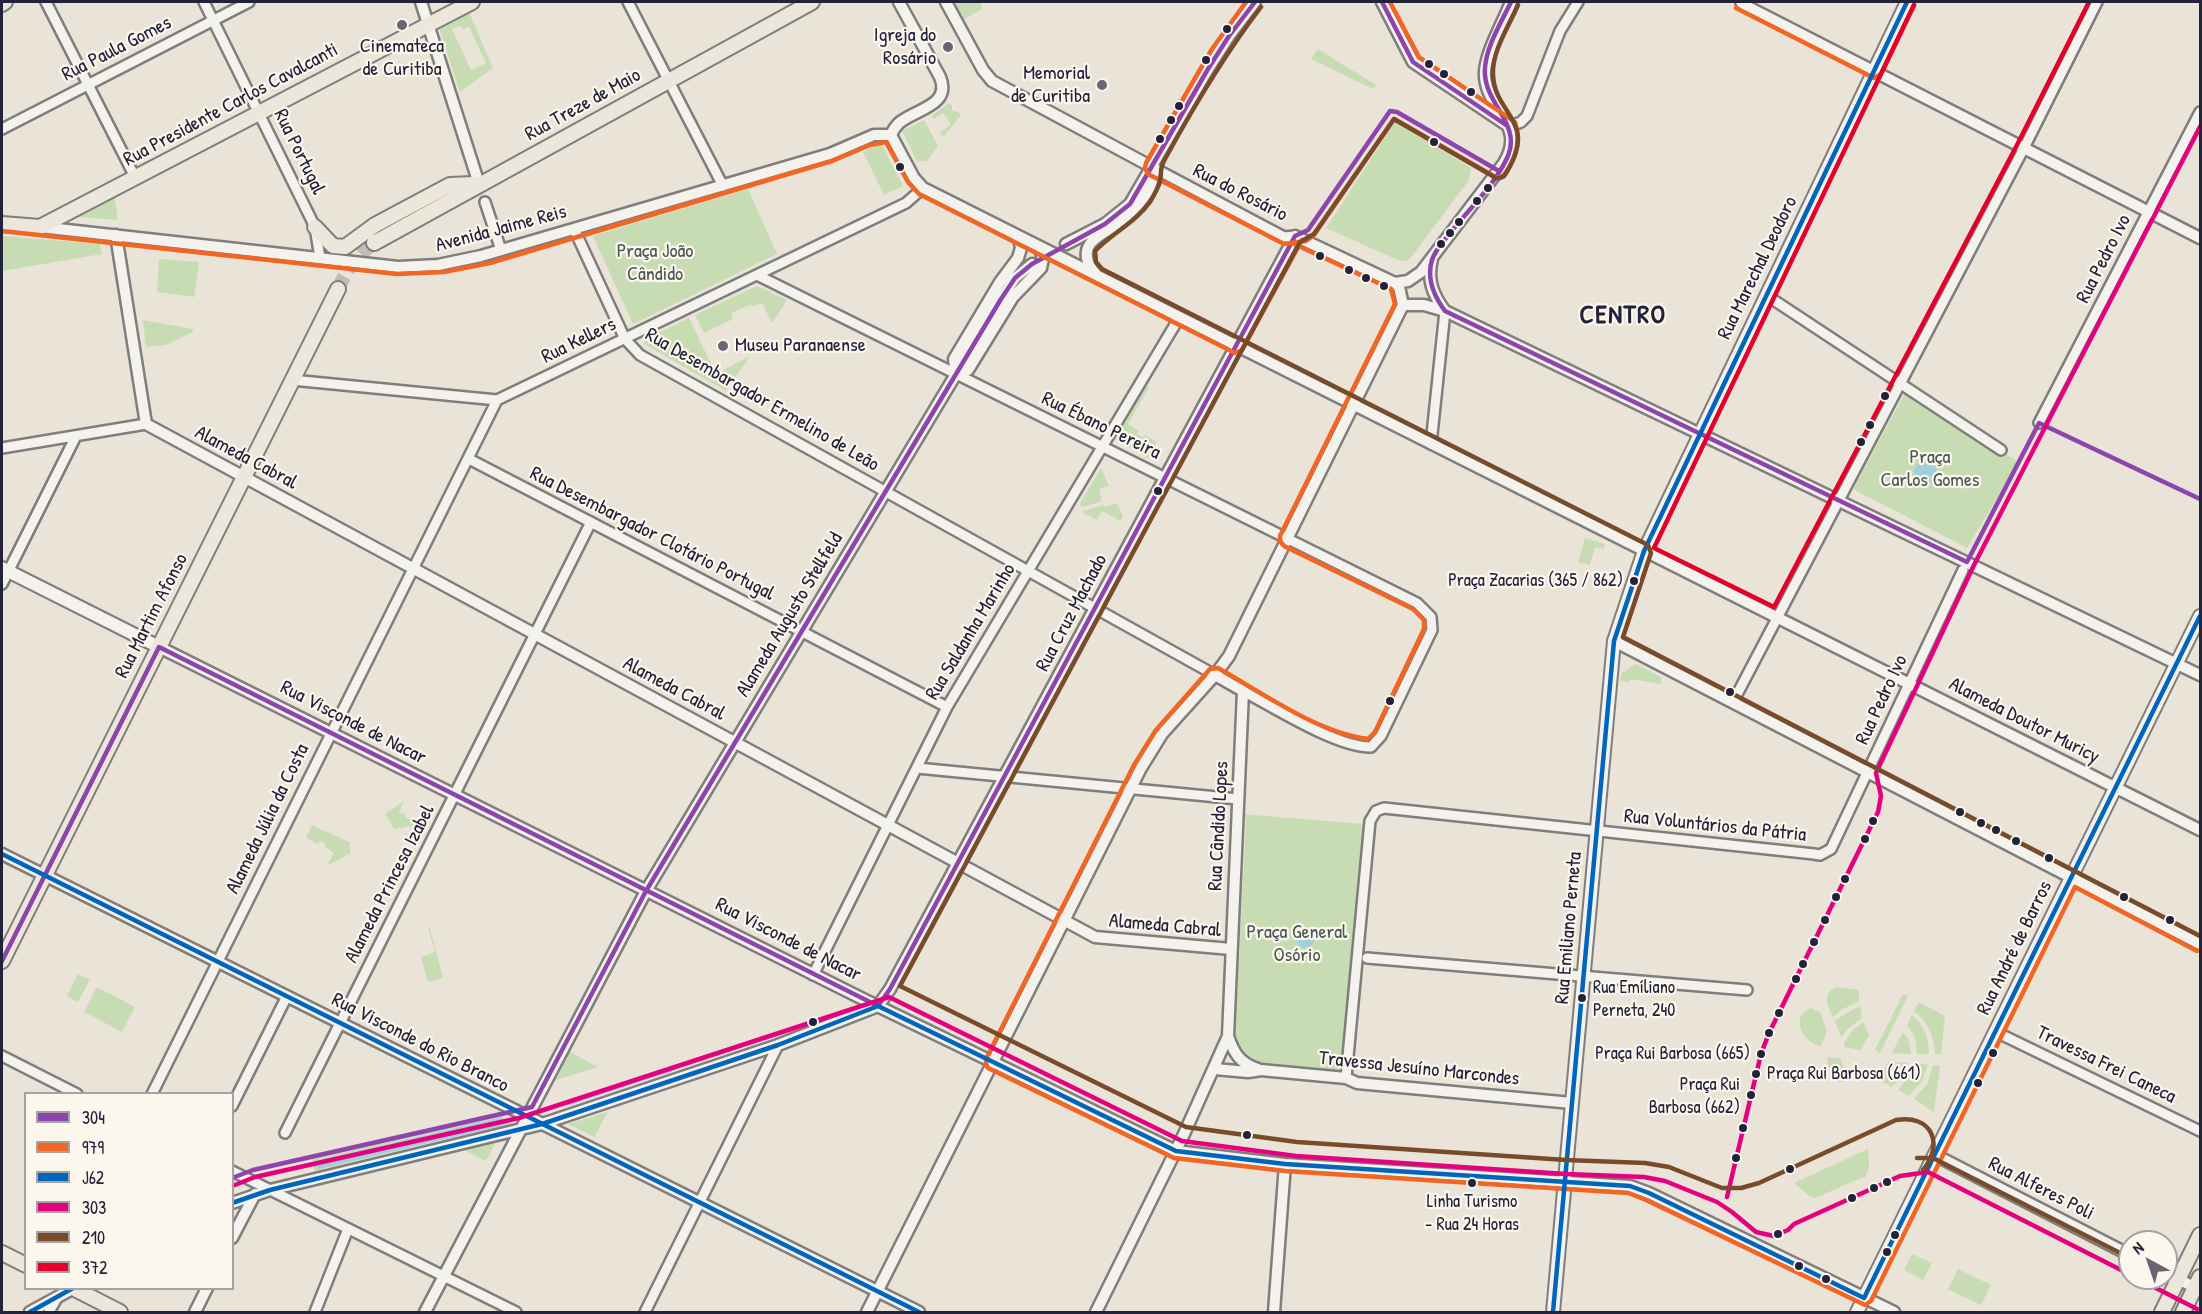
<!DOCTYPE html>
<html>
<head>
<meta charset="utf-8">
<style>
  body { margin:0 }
  #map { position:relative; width:2202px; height:1314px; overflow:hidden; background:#e9e3d8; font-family:"Patrick Hand",sans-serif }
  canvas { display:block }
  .frame { position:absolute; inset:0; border:3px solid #22223b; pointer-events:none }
  .legend { position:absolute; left:24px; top:1092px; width:210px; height:198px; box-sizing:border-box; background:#fbf7ec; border:2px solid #a4a2a5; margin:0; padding:8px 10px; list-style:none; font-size:18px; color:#22223b }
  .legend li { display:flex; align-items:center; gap:12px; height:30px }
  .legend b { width:30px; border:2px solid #a4a2a5 }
  .north { position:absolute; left:2118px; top:1230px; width:60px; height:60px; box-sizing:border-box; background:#fbf7ec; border:2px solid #a4a2a5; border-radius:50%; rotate:320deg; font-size:16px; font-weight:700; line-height:24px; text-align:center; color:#22223b }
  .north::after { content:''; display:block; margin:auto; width:21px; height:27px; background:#686672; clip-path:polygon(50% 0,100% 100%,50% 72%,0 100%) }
</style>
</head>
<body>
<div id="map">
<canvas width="2202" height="1314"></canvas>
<div class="frame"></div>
<ul class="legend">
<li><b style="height:8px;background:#8e44ad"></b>304</li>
<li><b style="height:8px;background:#f26522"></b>979</li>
<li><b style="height:8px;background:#0065bd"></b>J62</li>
<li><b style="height:8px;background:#e5007d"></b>303</li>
<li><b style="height:8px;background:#7a4b2a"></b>210</li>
<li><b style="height:8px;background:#e4002b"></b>372</li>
</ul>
<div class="north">N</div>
</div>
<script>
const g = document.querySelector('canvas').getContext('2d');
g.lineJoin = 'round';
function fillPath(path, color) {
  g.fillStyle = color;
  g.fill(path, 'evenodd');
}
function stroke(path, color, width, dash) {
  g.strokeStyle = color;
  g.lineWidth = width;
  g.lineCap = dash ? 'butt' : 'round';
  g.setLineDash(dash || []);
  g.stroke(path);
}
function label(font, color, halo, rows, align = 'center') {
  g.font = font + ' "Patrick Hand",sans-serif';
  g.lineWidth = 4.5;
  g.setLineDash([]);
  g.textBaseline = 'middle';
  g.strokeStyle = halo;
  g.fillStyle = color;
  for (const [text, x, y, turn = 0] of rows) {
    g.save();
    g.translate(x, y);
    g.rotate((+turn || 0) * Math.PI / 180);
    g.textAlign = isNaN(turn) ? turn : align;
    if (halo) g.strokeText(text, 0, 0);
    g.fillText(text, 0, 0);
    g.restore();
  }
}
const green = new Path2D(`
  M954,2h27l1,7 -18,10z
  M468,10l25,58 -33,24 -21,-64 1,-4zM460,26l2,3 7,-2 17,36 -15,7 -19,-41z
  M1318,49l58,36 -3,4 -62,-30z
  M949,103l3,3v5l6,1 3,3 -16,20 -3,1 -2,-3 11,-9 -8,-11 -9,6 -3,-3z
  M924,120l14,26 -11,15h-10l-15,-30z
  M1395,122l76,46 -2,12 -57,76 -5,5h-7l-74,-33z
  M881,143l22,43 -19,9 -21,-43z
  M748,189l29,65 -144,70 -40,-88z
  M114,194l4,26 -39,-3v-3z
  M2,236l98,8 2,10 -100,17z
  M159,259l40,3 -5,35 -37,-5z
  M757,286l30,14 -15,23 -10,-20 -9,3 -1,-2 -21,9 2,6 -29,14 -9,-18z
  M689,318l27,56 34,-18 -24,35 -80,-46 -2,-2 2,-4z
  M143,320l50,9v3l-27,13 -20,2z
  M1145,385l4,2 -21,37 11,7 -2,4 6,2 2,-2 12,7 -9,16 -33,-19z
  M1905,393l114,69 -52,86 -114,-59z
  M1101,468l8,18 -10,3 3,12 -19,6 -4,-2z
  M1117,503l6,13 -2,5 -19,-10 -5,9 -16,-8 22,-7 1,2z
  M1585,538l20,6 -1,5 -9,-2 -5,18 -12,-3z
  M1635,664l26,13v7l-31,-5v3l-10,-1 1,-7z
  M404,801l-5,11 7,3 -1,2 15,6 -1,2 -25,4 -9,-15z
  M1240,814l124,10 -9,104 2,1 -4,44 -3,2 -2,29 1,7 -2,2 -4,46 1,2 -3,6 -9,4 -4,-2 -22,-2 -3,2 -21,-2 -3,-3 -24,-2 -6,2 -14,-20 11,-225z
  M312,825l37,17 2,11 -21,11 -5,-3 4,1 5,-9 -9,-6 1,-3 -6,-3 -2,3 -12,-6z
  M428,927l2,2 13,49 -15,4 -7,-25 14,-5z
  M78,974l12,6 -12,22 -11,-6z
  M97,987l38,20 -13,25 -38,-20z
  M1837,987l22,3v11l-18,9 -8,7c-6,-13 -12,-23 4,-30z
  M1903,994l5,2 -28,57 -5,-3z
  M1919,1002l26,14 -4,38h-6c-1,-19 -7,-31 -21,-43z
  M1860,1006l2,12 -13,10 -8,9 -6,-16 8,-6z
  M1811,1008l9,4 7,19 -6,15c-18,-2 -32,-30 -10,-38z
  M1912,1015c12,11 17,22 17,39h-12l-2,-17 -8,-12z
  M1863,1022l6,13 -8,15 -16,-3 -1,-4 8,-12z
  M1903,1032l6,9 2,13 -19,-1z
  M570,1052l28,15 -42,13z
  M1827,1057l13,1 8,19 -3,5 -9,-1 -8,-16z
  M1888,1062l21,1 -4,9 -13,15 -13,-7z
  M1916,1063l12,2 -6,16 -13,15 -11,-6 13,-16z
  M1933,1065l7,1 -6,46 -20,-13 14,-16z
  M608,1112l-14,25 -26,-13z
  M497,1115l6,1 2,8 -190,47 -1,-3 189,-46 -1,-5 -189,45 -1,-3z
  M495,1143l-9,18 -22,-11z
  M1868,1149l1,17 -3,10 -51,22 -7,-3 -14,-12z
  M1912,1254l20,9 -9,17 -19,-10z
  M1958,1269l33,16 -10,20 -33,-16z`);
const water = new Path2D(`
  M1926,461l11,5 -1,11 25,-2v6l-3,3 -7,-3 -16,6 -7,-5 -6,3 -5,-2 -3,-7v-7l6,-6z
  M1296 939a9 9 0 1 1 18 0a9 9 0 1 1-18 0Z
  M502,1117l1,5 -189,46 -1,-6z`);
const stream = new Path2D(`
  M568,1104l106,-35
  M320,1167l187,-44`);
const primaryTunnel = new Path2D(`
  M338,289c9,-19 19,-34 36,-46`);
const minor = new Path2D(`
  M46,2l89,175
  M204,2l111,225 5,31
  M628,2l95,184
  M1509,127l12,-5 6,-6 33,-85 18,-29
  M2,129l247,-127
  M1152,167l132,70 11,-1
  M485,202l16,48
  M574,229l51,110 15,16 575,320
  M757,275l660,328 14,14 1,13 -51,106 -10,11c-33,1 -98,-40 -128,-56
  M1766,295l235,155
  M292,380l205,20 409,-197 17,-15
  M2039,423l161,-311
  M1431,444l14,-133
  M2,448l144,-24
  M469,459l478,248
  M2,584l74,-148
  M1733,702l291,-554 73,-146
  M917,768l321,31
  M1367,958l380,32
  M813,975l134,-268 232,-389
  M1996,1032l204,99
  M2,1056l75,38
  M1346,1078l24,-257 6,-10 8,-3 430,46 6,1 11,-6 132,-279
  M152,1094l345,-694
  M232,1106l55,-110
  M285,1133l306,-611
  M232,1171l284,141
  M49,1312l8,-14
  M315,1312l33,-83
  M645,1312l133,-267`);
const tertiary = new Path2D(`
  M421,2l58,182
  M946,2l37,68 9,11 160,86
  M1382,2l31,60 94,63
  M1741,2l5,4 454,232
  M891,135l23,43 9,10 1277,642
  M891,135c2,-5 5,-9 8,-12 16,-14 53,-17 41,-46l-41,-75
  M40,227l358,40 40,-2 43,-9 349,-102 44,-19h17
  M116,235l30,189 949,513 136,12
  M1066,244l39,-20 25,-20 78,-135 21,-33 26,-34
  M1432,259c-5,20 0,35 13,52
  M1096,274c-8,-8 -13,-20 -6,-30 7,-9 18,-13 27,-20 14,-11 34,-29 36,-48
  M1403,305h21l21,6 755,364
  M956,374l12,-4 45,-73 28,-29 2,-9 -3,-11
  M956,374l-2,-15 46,-77 18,-24 3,-10 -2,-10
  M1614,641l586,303
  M159,647l702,351 315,153 109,13 345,22 19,7 245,119
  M2,854l917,458
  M878,1006l12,-17 405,-753 100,47 13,-2 13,-9 83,-109c23,-38 -16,-51 -19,-86 -2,-21 19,-56 26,-75
  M1228,1036c6,18 13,28 30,33
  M1215,1069l33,3 13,-2 85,8 11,5 215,20
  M1935,1155l195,100
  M232,1203l38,-13 272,-66 236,-79 100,-39
  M232,1238l23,-44
  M2166,1273l34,17
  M30,1312l44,-24
  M195,1312l12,-24
  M425,1312l221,-421 355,-592 14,-21 17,-14
  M867,1312l274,-544 21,-34 53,-59 14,-19 174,-351 -4,-18 -4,-4
  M1096,1312l88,-178 44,-98 15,-345 -28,-16
  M1274,1312l11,-148`);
const secondary = new Path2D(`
  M2,568l157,79
  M1553,1312l61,-671 30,-90 263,-549
  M1857,1312l343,-696`);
const primary = new Path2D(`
  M2,4l3,-2
  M2,224l38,3 432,-225
  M315,227l18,19 12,1 30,-22 75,-40 23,-1
  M374,243l438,-241
  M2,961l336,-672
  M2,1253l24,12
  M73,1288l47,24
  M2162,1312l38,-77
  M2183,1312l17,-35`);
const bus1 = new Path2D(`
  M1382,2l31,60 93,63
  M1511,2c-10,21 -28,49 -26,73 2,30 36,50 23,81 -13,29 -39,53 -58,77 -6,8 -15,17 -18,27 -6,19 2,36 13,51l522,251 72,-139 161,76
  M2,961l157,-314 719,359 12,-17 405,-753 13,-6 82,-119 7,1 102,59
  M232,1178l21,-8 279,-63 114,-216 355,-592 14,-21 17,-14 73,-40 25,-20 78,-135 21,-33 26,-34`);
const bus2 = new Path2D(`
  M1246,2l-34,47 -66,114 -1,5 3,6 136,70 22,-3 8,-6 80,-116 103,59 7,-2c11,-16 18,-34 11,-54l-96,-65 -29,-55
  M1736,8l138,70 7,-4 33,-69
  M2,231l395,43 47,-2 46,-9 342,-102 38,-16 16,-3 22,40 11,12 316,159 7,-3 60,-110
  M1292,243l99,46 4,15 -115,232v5l4,5 129,63 11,11v9l-49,103 -7,7c-52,-7 -105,-46 -150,-71l-8,1 -54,61 -22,35 -148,294v5l2,4 186,90 111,13 343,22 18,7 219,105 6,-4 204,-414 122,64`);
const bus3 = new Path2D(`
  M2,854l917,458
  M232,1203l38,-13 272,-66 236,-79 100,-39 298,145 109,13 345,22 19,7 215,105 336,-682
  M30,1312l43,-24
  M1553,1312l61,-671 30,-90 263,-549`);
const bus4 = new Path2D(`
  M235,1185l20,-8 264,-59 370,-121 293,144 114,15 270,18 78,3 21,4 52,21 15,10 24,20 18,4 14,-6 6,-6 106,-48 28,-4 199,101
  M1727,1197l34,-143 8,-21 109,-221 3,-16 -5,-23 98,-208 226,-438
  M2150,1285l47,24`);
const bus5 = new Path2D(`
  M1518,5c-9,21 -26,46 -25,69 1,40 43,46 16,94 -4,7 -5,11 -13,10l-102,-59 -80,115 -14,8 -400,744 286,141 111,15 269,18 79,3 24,4 53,21h19l18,-5 137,-63c35,-6 49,23 27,50
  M1261,7c-37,48 -67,99 -96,152 -6,10 -3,13 -5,22 -1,6 -7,16 -10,21 -15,21 -38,31 -55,49l1,11 6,7 546,276 3,8 -28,84 577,299
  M1917,1158h16l197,100`);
const bus6 = new Path2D(`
  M1914,5l-260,543 120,59 243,-462 72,-143`);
const markers = [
  [402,25,6,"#686672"],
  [1227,29,5,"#22223b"],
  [948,47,6,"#686672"],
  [1206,60,5,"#22223b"],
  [1429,64,5,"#22223b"],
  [1444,74,5,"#22223b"],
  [1102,85,6,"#686672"],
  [1471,92,5,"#22223b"],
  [1179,106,5,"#22223b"],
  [1171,120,5,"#22223b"],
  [1160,139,5,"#22223b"],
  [1434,142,5,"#22223b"],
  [900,167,5,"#22223b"],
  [1488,188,5,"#22223b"],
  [1477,201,5,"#22223b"],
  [1459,222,5,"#22223b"],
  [1450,233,5,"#22223b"],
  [1441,244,5,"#22223b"],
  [1320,256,5,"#22223b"],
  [1349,270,5,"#22223b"],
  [1366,278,5,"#22223b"],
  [1384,286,5,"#22223b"],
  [723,346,6,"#686672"],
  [1885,396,5,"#22223b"],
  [1870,425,5,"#22223b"],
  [1861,442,5,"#22223b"],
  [1158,491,5,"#22223b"],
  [1634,581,5,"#22223b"],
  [1730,692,5,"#22223b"],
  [1390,701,5,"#22223b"],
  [1960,812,5,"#22223b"],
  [1873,821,5,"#22223b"],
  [1981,823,5,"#22223b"],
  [1996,830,5,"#22223b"],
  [1865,839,5,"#22223b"],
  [2016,841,5,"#22223b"],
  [2049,858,5,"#22223b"],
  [1845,879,5,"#22223b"],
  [1836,897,5,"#22223b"],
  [2124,897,5,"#22223b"],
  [1825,920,5,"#22223b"],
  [2170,920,5,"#22223b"],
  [1814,942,5,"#22223b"],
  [1803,964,5,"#22223b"],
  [1796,979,5,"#22223b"],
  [1582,998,5,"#22223b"],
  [1779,1013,5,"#22223b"],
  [813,1022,5,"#22223b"],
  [1769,1033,5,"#22223b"],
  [1993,1053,5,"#22223b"],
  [1761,1054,5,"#22223b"],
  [1756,1074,5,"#22223b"],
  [1978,1083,5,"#22223b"],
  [1751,1095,5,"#22223b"],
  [1743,1128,5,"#22223b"],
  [1247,1135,5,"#22223b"],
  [1736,1158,5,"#22223b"],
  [1790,1169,5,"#22223b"],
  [1887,1182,5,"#22223b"],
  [1472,1183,5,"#22223b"],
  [1874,1188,5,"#22223b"],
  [1852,1198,5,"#22223b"],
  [1778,1234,5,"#22223b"],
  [1895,1235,5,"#22223b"],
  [1887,1252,5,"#22223b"],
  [1799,1266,5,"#22223b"],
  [1826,1279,5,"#22223b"]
];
const busNames = [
  ["Praça Zacarias (365 / 862)",1623,581],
  ["Rua Emíliano",1593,988,"left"],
  ["Perneta, 240",1593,1011,"left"],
  ["Praça Rui Barbosa (665)",1750,1054],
  ["Praça Rui Barbosa (661)",1767,1074,"left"],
  ["Praça Rui",1740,1085],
  ["Barbosa (662)",1740,1108],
  ["Linha Turismo",1472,1202,"center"],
  ["- Rua 24 Horas",1472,1225,"center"]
];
const poiNames = [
  ["Igreja do",936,36],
  ["Rosário",936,59],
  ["Cinemateca",402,47,"center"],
  ["de Curitiba",402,70,"center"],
  ["Memorial",1090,74],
  ["de Curitiba",1090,97],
  ["Museu Paranaense",735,346,"left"]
];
const streetNames = [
  ["Rua Paula Gomes",117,49,-27],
  ["Rua Presidente Carlos Cavalcanti",231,105,-28],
  ["Rua Treze de Maio",583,105,-29],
  ["Rua Portugal",299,152,64],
  ["Rua do Rosário",1240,193,27],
  ["Avenida Jaime Reis",501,229,-15],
  ["Rua Pedro Ivo",2104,259,-63],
  ["Rua Marechal Deodoro",1758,268,-64],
  ["Rua Kellers",579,341,-26],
  ["Rua Desembargador Ermelino de Leão",762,400,30],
  ["Rua Ébano Pereira",1101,426,26],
  ["Alameda Cabral",246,458,28],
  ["Rua Desembargador Clotário Portugal",652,534,27],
  ["Rua Cruz Machado",1072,613,-62],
  ["Alameda Augusto Stellfeld",790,615,-59],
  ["Rua Martim Afonso",152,616,-63],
  ["Rua Saldanha Marinho",971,632,-59],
  ["Alameda Cabral",674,689,28],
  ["Rua Pedro Ivo",1882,700,-65],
  ["Alameda Doutor Muricy",2024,721,27],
  ["Rua Visconde de Nacar",353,723,27],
  ["Alameda Júlia da Costa",268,819,-64],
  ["Rua Cândido Lopes",1219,826,-87],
  ["Rua Voluntários da Pátria",1715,826,6],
  ["Alameda Princesa Izabel",390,884,-63],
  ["Alameda Cabral",1165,926,5],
  ["Rua Emiliano Perneta",1569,928,-85],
  ["Rua Visconde de Nacar",788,940,27],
  ["Rua André de Barros",2015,948,-64],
  ["Rua Visconde do Rio Branco",420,1043,27],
  ["Travessa Frei Caneca",2106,1065,26],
  ["Travessa Jesuíno Marcondes",1419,1069,6],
  ["Rua Alferes Poli",2041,1189,27]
];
const parkNames = [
  ["Praça João",655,252],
  ["Cândido",655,275],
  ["Praça",1930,458],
  ["Carlos Gomes",1930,481],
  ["Praça General",1297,933],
  ["Osório",1297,956]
];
const districtNames = [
  ["CENTRO",1623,316]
];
fillPath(green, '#c8dcb3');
fillPath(water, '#a0d0df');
stroke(stream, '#a0d0df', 3);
stroke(primaryTunnel, '#c1bcb9', 14, [14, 7]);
stroke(minor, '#807d7d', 14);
stroke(tertiary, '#807d7d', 15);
stroke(secondary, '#807d7d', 16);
stroke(primary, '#807d7d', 18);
stroke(minor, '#f4f2ed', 9);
stroke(tertiary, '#f4f2ed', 10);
stroke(secondary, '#f4f2ed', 12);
stroke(primary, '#ece6db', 14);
stroke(bus1, '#8e44ad', 4.5);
stroke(bus2, '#f26522', 4.5);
stroke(bus3, '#0065bd', 4.5);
stroke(bus4, '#e5007d', 4.5);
stroke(bus5, '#7a4b2a', 4.5);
stroke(bus6, '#e4002b', 4.5);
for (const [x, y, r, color] of markers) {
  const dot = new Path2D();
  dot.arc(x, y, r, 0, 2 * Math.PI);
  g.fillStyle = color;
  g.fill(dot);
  stroke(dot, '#fbf7ec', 2);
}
label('18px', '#22223b', '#fbf7ec', busNames, 'right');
label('20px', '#22223b', '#fbf7ec', poiNames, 'right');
label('20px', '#22223b', '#fbf7ec', streetNames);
label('20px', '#4c5856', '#fbf7ec', parkNames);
g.letterSpacing = '1.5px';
label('bold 26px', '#22223b', '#fbf7ec', districtNames);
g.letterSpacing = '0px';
</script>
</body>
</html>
